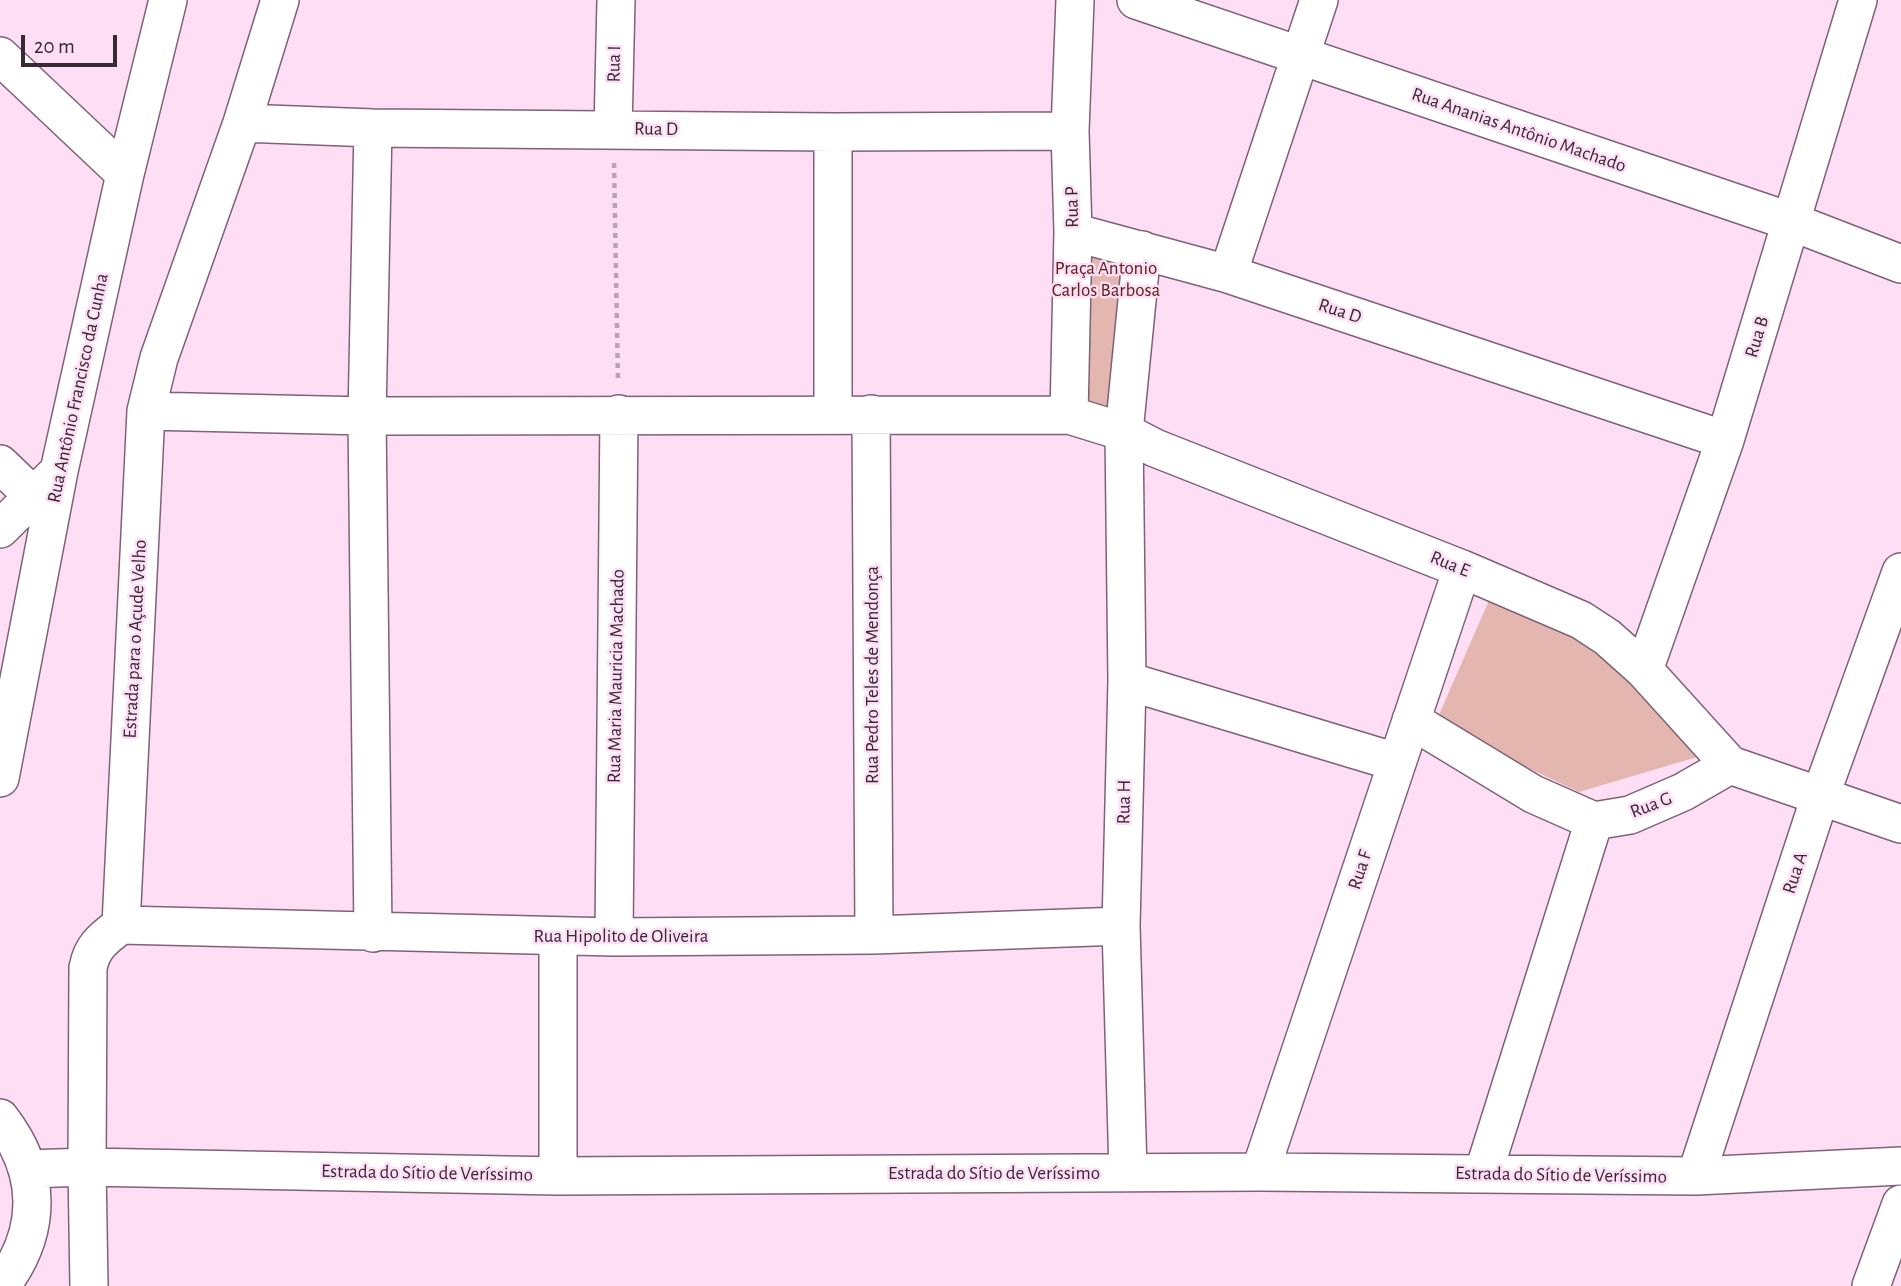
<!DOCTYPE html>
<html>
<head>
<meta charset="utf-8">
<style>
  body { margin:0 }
  #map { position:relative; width:1901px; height:1286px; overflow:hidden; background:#fedef5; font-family:"Alegreya Sans",sans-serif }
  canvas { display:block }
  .scale { position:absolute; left:21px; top:35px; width:96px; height:32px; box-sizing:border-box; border:4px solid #362a33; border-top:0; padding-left:9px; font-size:21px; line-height:24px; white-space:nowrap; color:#362a33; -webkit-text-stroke:5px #fedef5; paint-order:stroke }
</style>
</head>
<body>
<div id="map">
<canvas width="1901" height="1286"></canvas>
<div class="scale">20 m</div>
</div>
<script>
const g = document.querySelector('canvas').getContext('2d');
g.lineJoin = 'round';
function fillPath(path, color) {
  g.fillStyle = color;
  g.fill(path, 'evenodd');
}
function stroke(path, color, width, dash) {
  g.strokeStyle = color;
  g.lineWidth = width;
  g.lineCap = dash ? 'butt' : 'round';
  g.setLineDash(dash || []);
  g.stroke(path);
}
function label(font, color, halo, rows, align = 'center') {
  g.font = font + ' "Alegreya Sans",sans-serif';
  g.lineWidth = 5;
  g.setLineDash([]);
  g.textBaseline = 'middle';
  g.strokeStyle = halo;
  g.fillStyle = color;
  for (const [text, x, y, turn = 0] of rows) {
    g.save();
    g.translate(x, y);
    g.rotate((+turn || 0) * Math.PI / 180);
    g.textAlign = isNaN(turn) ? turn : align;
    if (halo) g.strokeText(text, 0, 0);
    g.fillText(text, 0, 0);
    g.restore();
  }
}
const green = new Path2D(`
  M1083,248l49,14 -19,156 -31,-9z
  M1490,598l109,52 98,107 -118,35 -144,-68z`);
const path = new Path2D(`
  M614,163l4,219`);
const minor = new Path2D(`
  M1136,0l656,222 109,42
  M0,56l125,118
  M242,123l131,5 460,4 237,-1
  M373,128l-6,288 6,517
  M613,129l3,-129
  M1073,232l155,42 497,166
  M1142,250l-18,182 31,16 307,121 119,51 26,17 37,33 86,95
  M1228,274l91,-274
  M146,411l221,5 702,-1 55,17 3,249 -6,245 7,246
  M833,414v-282
  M871,414l3,521
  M1069,415l4,-183 -3,-101 5,-131
  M0,464l50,48
  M0,529l59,-58
  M1644,670l81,-230 133,-440
  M1127,681l269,81
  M1411,720l122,74 61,27 36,-6 53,-23 47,-27 171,59
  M0,778l59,-307 66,-297 43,-174
  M121,925l493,12 260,-2 247,-9
  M558,937v239
  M614,937l5,-523
  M0,1118c42,54 43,113 1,168
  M28,1169l59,-2 471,9 702,-4 436,4 205,-10
  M1260,1172l202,-603
  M1483,1174l111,-353
  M1696,1176l124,-379 81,-225
  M89,1286l-2,-119 1,-199c4,-22 16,-30 33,-43l25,-514 13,-53 83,-235 38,-123
  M1871,1286l30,-82`);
const streetNames = [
  ["Rua I",614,64,-89],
  ["Rua D",656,129,1],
  ["Rua Ananias Antônio Machado",1519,130,19],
  ["Rua P",1072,207,-91],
  ["Rua D",1340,311,18],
  ["Rua B",1757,337,-73],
  ["Rua Antônio Francisco da Cunha",78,388,-78],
  ["Rua E",1450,564,22],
  ["Estrada para o Açude Velho",135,639,-87],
  ["Rua Pedro Teles de Mendonça",872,675,-90],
  ["Rua Maria Mauricia Machado",616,676,-89],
  ["Rua H",1124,802,-89],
  ["Rua G",1651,805,-21],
  ["Rua F",1360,870,-72],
  ["Rua A",1795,873,-72],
  ["Rua Hipolito de Oliveira",621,936],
  ["Estrada do Sítio de Veríssimo",427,1173,1],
  ["Estrada do Sítio de Veríssimo",994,1173],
  ["Estrada do Sítio de Veríssimo",1561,1175,1]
];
const parkNames = [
  ["Praça Antonio",1106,268],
  ["Carlos Barbosa",1106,290]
];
fillPath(green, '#e3b6af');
stroke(minor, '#7e6277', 40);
stroke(path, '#baa1b3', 4.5, [5, 5]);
stroke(minor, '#fff', 37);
label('19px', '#362a33', '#fedef5', streetNames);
label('19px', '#61201a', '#fedef5', parkNames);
</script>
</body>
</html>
